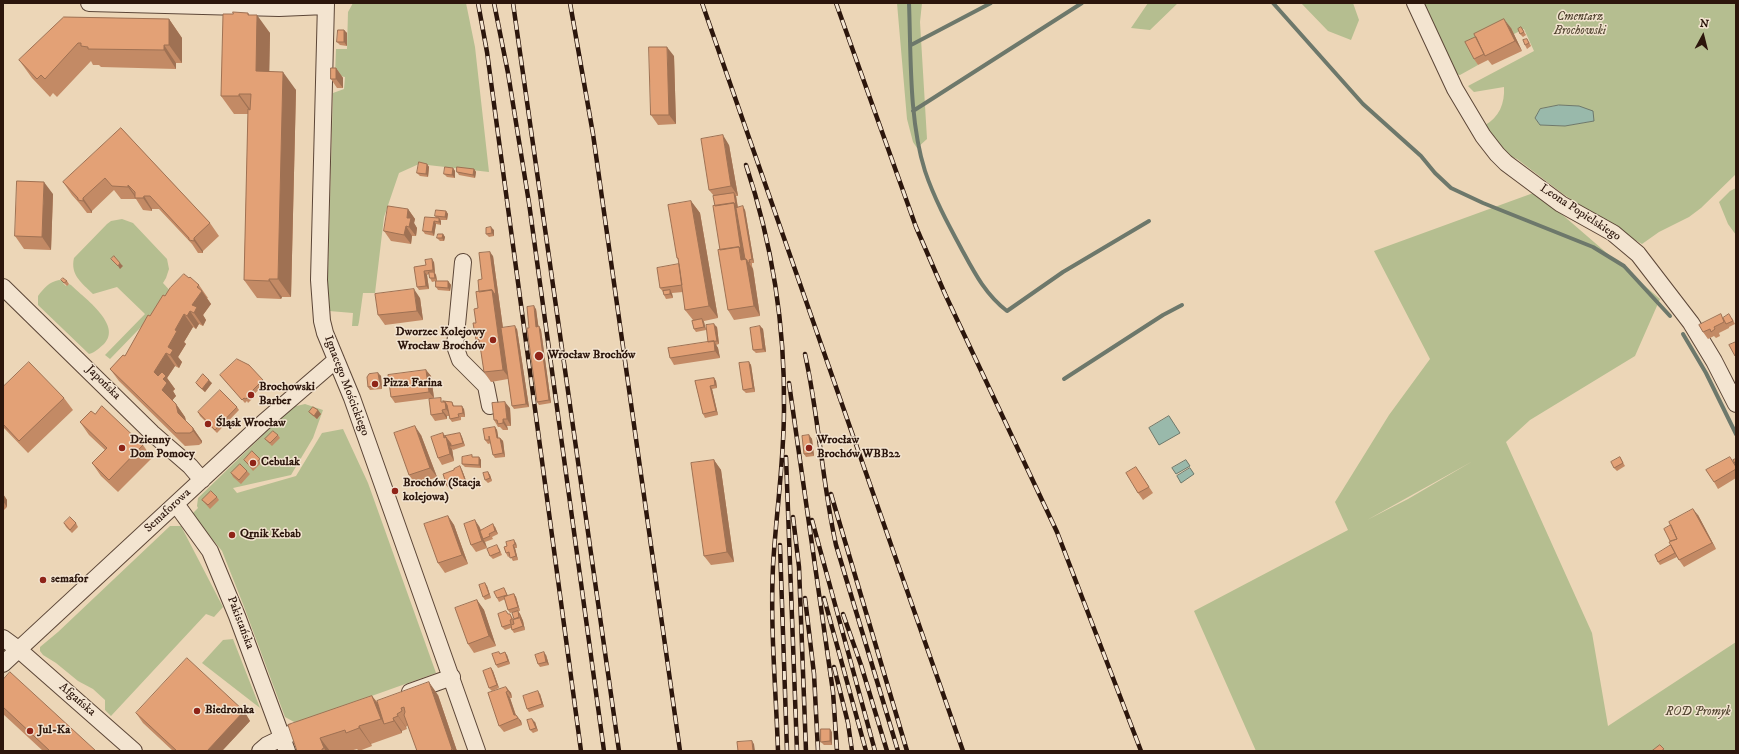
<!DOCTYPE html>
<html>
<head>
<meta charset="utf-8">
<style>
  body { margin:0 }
  #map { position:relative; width:1739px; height:754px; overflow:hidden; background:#ecd6b7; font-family:"IM FELL DW Pica",serif }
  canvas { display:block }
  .frame { position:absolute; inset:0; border:4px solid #2c160c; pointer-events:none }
  .north { position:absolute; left:1683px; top:16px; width:40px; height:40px; -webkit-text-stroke:3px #f3e4d0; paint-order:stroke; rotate:7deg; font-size:11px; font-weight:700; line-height:16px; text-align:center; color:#2c160c }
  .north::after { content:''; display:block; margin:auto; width:14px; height:18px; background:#2c160c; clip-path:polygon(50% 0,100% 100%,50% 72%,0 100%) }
</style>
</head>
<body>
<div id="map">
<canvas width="1739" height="754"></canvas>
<div class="frame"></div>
<div class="north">N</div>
</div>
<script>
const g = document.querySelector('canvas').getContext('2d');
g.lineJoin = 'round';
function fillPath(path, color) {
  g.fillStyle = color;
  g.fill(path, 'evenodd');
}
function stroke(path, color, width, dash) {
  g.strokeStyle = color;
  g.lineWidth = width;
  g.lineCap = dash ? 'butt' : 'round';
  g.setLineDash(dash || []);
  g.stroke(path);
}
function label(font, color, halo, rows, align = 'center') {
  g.font = font + ' "IM FELL DW Pica",serif';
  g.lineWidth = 3;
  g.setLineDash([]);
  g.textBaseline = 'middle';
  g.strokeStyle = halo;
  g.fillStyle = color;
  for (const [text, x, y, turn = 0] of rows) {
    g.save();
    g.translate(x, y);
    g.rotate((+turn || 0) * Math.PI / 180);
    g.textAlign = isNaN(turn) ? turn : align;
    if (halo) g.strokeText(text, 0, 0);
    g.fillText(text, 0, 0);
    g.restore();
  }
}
const green = new Path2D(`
  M353,3h113l9,44 14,125 -70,-8 -20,9 -15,44 -9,76h-12l-4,29 -1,4h-6l1,-13 -24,-2 -2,-3 6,-215 11,-4 1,-12 -10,-2 1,-26h11l1,-37z
  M897,3h25l-2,19 7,117 -10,9 -4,-6 -6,-23z
  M1148,3h30l-28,27 -19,-2z
  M1301,3h52l6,17 -8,20 -23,-9z
  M1419,3h317v171l-35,34 -12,9 -30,15 -17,12 -26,-15 -53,-35 -46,-35 -10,-4 -8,-8 -14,-22c14,-7 20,-22 19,-38l-30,5 -6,-6 66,-35 -10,-22 -10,5 -44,15 8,16 -18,10 -5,-1zM1559,105l20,1 15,15 -29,5 -25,-1 -5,-7 5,-9z
  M1736,188v47l-8,-11 -9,-22 11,-11z
  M1536,192l124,107 -25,57 -105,64 -24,22 86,191 16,93 128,-84v109h-480l-62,-140 154,-81 -13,-28 54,-87 41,-56 -56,-108zM1473,461l-65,38 -41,21z
  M122,219l11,4 34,36 2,10 -3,9 -3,5 10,11 -63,65 -5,-4 40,-41 -28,-27 -24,7c-11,-11 -23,-19 -19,-36l33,-34 4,-3z
  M59,280l6,1 -2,2 3,3 3,-2 2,1c13,13 52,40 33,59 -5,4 -8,8 -15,10l-51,-49v-9c6,-8 11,-14 21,-16z
  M305,404l18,6 -10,28 -22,37 -58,13 4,5 59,-17 26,-43 21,-4 25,54 68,190 -140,50 -11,-6 -42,-113 -21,-53 -30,-37 6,-6 -1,-2 1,-8 94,-91z
  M170,526h11l42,81 -9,10 -8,-3 -95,102 -6,-6v-10l-12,-11 -15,-8 -22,-18 -13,-8 -3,-4v-4l18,-15z
  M233,639l27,69 -58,-45 21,-23z`);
const water = new Path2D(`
  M1559,105l20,1 14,5 1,10 -29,5 -25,-1 -5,-7 5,-9z
  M1169,416l11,17 -21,12 -10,-17z
  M1186,460l4,6 -14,8 -4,-6z
  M1190,468l4,6 -13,9 -4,-7z`);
const stream = new Path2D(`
  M909,3c2,53 0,118 16,168 9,27 23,53 36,77 13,24 24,46 46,63l56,-39 86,-51
  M1273,3l90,101 58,52 14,17 16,15 32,15 110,44 31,19 46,50
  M911,45l80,-42
  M913,111l169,-108
  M1683,334l23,39 30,61
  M1064,379l99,-64 19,-10`);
const minor = new Path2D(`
  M89,3l190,5 47,-2
  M326,3l-7,277 3,41 3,12 27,65 125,353
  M1415,3l40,86 28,47 14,18 9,9 55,41 52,29 25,21 53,69 23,38 22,43
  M463,262l-8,84 5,14 26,26 4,20
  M3,287l149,146 38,33 12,14
  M176,504l34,47 27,65 50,135
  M3,638l15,11 116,102
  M3,664l261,-242 72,-62
  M410,692l42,-15
  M260,751l7,-6 25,-12`);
const rail = new Path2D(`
  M478,3l9,49 94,699
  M494,3l14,70 21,130 75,548
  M513,3l106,748
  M570,3l23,131 87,617
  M702,3l261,748
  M836,3l80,224 29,67 112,238 84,219
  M746,165c26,78 39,162 38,244 0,53 -8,105 -11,157 -3,62 3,124 5,185
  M805,354c14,63 17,128 31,191l62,206
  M789,383l44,309 4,59
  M786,457l11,294
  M831,494l76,257
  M793,517l6,50 7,184
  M812,520l63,231
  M780,545l7,206
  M805,598l9,76 4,77
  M824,598l42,153
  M843,614l18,51 26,86
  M834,667l14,56 4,28`);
const wall = new Path2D(`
  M233,14l16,1 21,18 -1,38 27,19 -5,207h-9l-1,2 -24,-1 -13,-18 4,-166h-14l-13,-18z
  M64,17l105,2 13,19v25h-6v6l-75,-2 -2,-2h-6l-2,-4 -34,36 -4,-4 -3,4 -18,-19 -13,-18z
  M1521,27l5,8 -3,2 -3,-3z
  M1511,28l11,23 -30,14 -4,-5 -10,5 -4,-6z
  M344,30l3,3v13l-7,-1 -3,-3z
  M1529,42l2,4 -4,3 -2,-4z
  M674,56l2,68 -18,1 -7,-10z
  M336,68l7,10v10h-6l-6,-9z
  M121,128l89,95 9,13 -16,15v2h-5l-6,-9 -33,-35h-7v2l-9,-1 -7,-11h-15l-7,-9 -22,21v2h-5l-7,-9 -8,-9 -9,-13z
  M729,145l9,51h-2l2,11 7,3 9,53h-2v3l1,3 7,47 -26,4 -6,-10 -14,-114 -5,-6z
  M427,164l2,3 -1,10 -8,-1 -3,-3z
  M453,168l2,3v7l-8,-1 -3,-3z
  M474,169l2,3 -1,6 -16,-3 -2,-3z
  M53,194l-2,56 -27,-1 -9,-13z
  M691,201l9,12 18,105 -14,3v1l2,8 -10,2 -2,-3 -1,-9 -8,-10 -2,-18 -11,1 1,5 -7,1 -2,-4v-2l-4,-5 19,-24v-3l-2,-3z
  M408,209l7,10 -1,4 3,5 -1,8h-4l-1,8 -20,-3 -7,-10z
  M446,211l2,3 -1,6h-7l1,1v4l-5,-1 -2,12 -9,-2 -2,-3 13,-13 -1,-2z
  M494,230v6l-5,1 -3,-3z
  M443,234l2,3 -1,4h-4l-3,-3z
  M493,256l10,72 14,1 12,78 -15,2 -2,-3 -4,-27 -17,3 -7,-10 -4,-26 -4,-6v-17l6,-44z
  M434,262l1,11 1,2 1,6h11l3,4 -1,6 -12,-1 -2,-3v-6l-4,1 -2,-4 -1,-4 -2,1 2,14 -10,1 -2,-3 9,-22z
  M189,278l10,7 9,13h-1l4,6 -8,11 3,5 -3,6 -4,-2 -3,5 -3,-2 -9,15 2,2 -8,13 4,5 -3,6 -4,-2 -8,12 8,11 -2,2 3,5 -4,4 4,4 9,13 1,4 7,7 9,13v2l-3,2 -14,1 -66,-65 -9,-12 15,-13 25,-40 15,-20z
  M61,280l6,1 2,3 -2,2z
  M420,298l3,22 -38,5 -7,-10z
  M536,309l2,17h1l2,4 10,73 -12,2 -2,-3 -8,-74z
  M1723,318h9l3,6 -6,3v1l-10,5 1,3 -4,2 -2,-2 -6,3 -5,-7z
  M760,326l3,3 3,23 -10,1 -3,-3z
  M717,327l2,17 -3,1 2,3 2,10 -46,7 -4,-7 38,-16z
  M749,362l2,3 4,27 -9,1 -3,-3z
  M426,370l5,6 3,22 -39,5 -4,-6z
  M378,373l3,3 1,13 -12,1 -2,-3z
  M220,375l43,5 3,3 -15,14 1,2 -4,4 -1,-2 -2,2z
  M714,378l2,3 1,7 -5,1 6,26 -13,3 -2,-4 -8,-33z
  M196,383h16l-7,9 -7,-6z
  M3,387l61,11 9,12 -45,43 -25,-26z
  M443,401l9,1 2,4 10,3 1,8h-4v3l-9,2 -2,-3 -1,-3h-2v3l-12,2 -4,-6z
  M237,407l2,3 -22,23 -17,-17 -2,-4z
  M510,408l1,18h-4l1,4h-5l-3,-3h-2l-4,-7z
  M309,412l12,2 -4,5 -5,-4z
  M95,414l48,31 9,13 -34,34 -17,-16 -9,-13 13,-13 -16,-15 -9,-13z
  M495,427l2,3 1,8h2l3,3 2,16 -10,1 -2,-3 -2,-12 -3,1 -3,-4z
  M460,433l2,4 3,9 -12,4 -1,-1 2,12 -12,4 -4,-7 7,-22z
  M278,435l2,3 -8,8 -7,-7z
  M421,435l16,42 -21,8 -7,-10z
  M809,435l3,4 2,17 -8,1 -2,-3z
  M473,457h6l2,3v8l-16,-1 -3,-3z
  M1620,457l5,9 -8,5 -3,-3z
  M260,459l2,3 -9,9 -9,-11z
  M1736,459v19l-18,11 -4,-7z
  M714,460l7,10 13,92 -23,3 -7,-9z
  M1136,467l17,26 -10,7 -5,-7z
  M462,470l5,13 -18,6 -2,-3z
  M247,471l3,3 -9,10 -8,-7 -2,-4z
  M488,472l2,3 2,6 -4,2 -3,-3z
  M3,494l4,6v7l-4,4z
  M217,497l2,3 -9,9 -8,-9z
  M1698,515l18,34 -32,18 -7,-10 -17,8 -2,-3 13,-17z
  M448,516l6,9 14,39 -23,9 -7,-10z
  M64,523h12l2,4 -6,6 -6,-6z
  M479,526l2,4 14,-3 3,7 -6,3 1,2 -8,3 2,6 -11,4 -5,-7z
  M516,543l1,5h-2l3,12 -5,1 -3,-5 -2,1 -2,-4 -2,-6z
  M499,548l3,7 -9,4 -3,-3z
  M487,586l4,12 -6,2 -2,-3z
  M504,588l4,8 6,-2 2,3 4,14h-2l2,3 3,7 2,9 -11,3 -3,-5 -6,2 -3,-3 7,-13 3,3 2,3h1l-1,-1v-7l-4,1 -2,-3 -3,-11 -6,3 -2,-4z
  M477,600l7,10 12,36 -22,7 -6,-9z
  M500,654l7,1 3,9 -12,4 -2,-3z
  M546,655l3,10 -9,2 -2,-3z
  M491,668l2,3 6,17 -7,3 -3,-3z
  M3,680l93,71h-53l-40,-37z
  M506,687l5,6 1,5h-2l6,17 5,6 1,4 -18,7 -5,-6z
  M540,694l4,13 -15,5 -2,-3z
  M438,695l19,56h-40l-9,-26 -2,2 1,2 -5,2v2l-31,11 1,2 -13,5 -2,-2 -7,2h-53l75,-55 6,7z
  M244,711l6,10 -28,30h-49l-30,-28 -7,-10z
  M535,722l3,9 -5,2 -3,-3z
  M832,732v13h-8l-3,-3z`);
const shadedWall = new Path2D(`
  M248,13l9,13v-11l13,18 -1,56 -13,-18z
  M169,19l13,19v25l-13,-18z
  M1504,19l7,9 11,23 -7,-10z
  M344,30l3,3v13l-3,-4z
  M164,45l12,18v6l-12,-19z
  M667,47l7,9 2,68 -7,-9z
  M336,68l7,10v10l-7,-9z
  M283,72l13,18 -5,207 -13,-18z
  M239,94l13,18v2l-13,-18z
  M723,135l6,10 9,51 -7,-10z
  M427,164l2,3 -1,10 -2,-3z
  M453,168l2,3v7l-3,-3z
  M474,169l2,3 -1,6 -2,-3z
  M44,182l9,12 -2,56 -9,-13z
  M128,185l9,13h-1l-8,-11z
  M734,193l2,3 2,14 -2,-4z
  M144,196l8,13v2l-9,-13z
  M83,198l9,13v2l-9,-12z
  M691,201l9,12 18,105 -9,-12z
  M734,203l4,7 8,49 7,10 7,47 -6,-10 -13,-46z
  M743,206l2,4 9,53 -2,-4z
  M408,209l7,10 -1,4 3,5 -1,8 -7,-9 -2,-9z
  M446,211l2,3 -1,6 -2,-3z
  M439,218l2,3v4l-2,-3z
  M434,221l2,3 -2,12 -2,-4z
  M406,226l6,10 -1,8 -7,-9z
  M491,227l3,3v6l-2,-3z
  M443,234l2,3 -1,4 -2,-3z
  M194,238l9,13v2l-9,-12z
  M490,252l3,4 17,123 -7,-9 -11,-80z
  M432,259l2,3 1,11 -2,-3z
  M120,263l3,3 -3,3 -2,-3z
  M424,271l3,4 2,14 -3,-3z
  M434,272l2,3 1,6 -2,-3z
  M269,279l13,18 -1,2 -12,-18z
  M448,281l3,4 -1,6 -2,-3z
  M414,289l6,9 3,22 -6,-9z
  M670,290l2,4 1,4 -3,-4z
  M202,291l9,13 -8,11 3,5 -3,6 -9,-13 -2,-8z
  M534,306l2,3 3,21 -3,-3z
  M190,311l9,13 -3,5 -9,-13z
  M184,314l9,13 -9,15 2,2 -8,13 4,5 -3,6 -9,-13 -2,-8 7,-17z
  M702,319l2,3 2,8 -2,-3z
  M714,324l3,3 2,17 -2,-3z
  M515,326l2,3 12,78 -3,-3z
  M539,326l2,4 10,73 -2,-3z
  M760,326l3,3 3,23 -3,-3z
  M714,341l4,7 2,10 -5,-7z
  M166,353l9,13 -8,12 8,11 -2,2 3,5 -5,6 -9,-12 1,-5 -9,-13z
  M749,362l2,3 4,27 -2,-4z
  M426,370l5,6 3,22 -5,-6z
  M378,373l3,3 1,13 -2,-4z
  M714,378l2,3 1,7 -2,-3z
  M209,380l3,3 -7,9 -3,-3z
  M710,386l2,3 6,26 -2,-4z
  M445,402l5,6 1,8 -5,-7z
  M505,402l5,6 1,18 -4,-7z
  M176,404l9,13 2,9 -9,-13z
  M462,406l2,3 1,8 -2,-4z
  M318,410l3,4 -4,5 -3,-3z
  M442,410l5,6v3l-4,-6z
  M503,419l4,7 1,4 -5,-7z
  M415,426l6,9 16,42 -7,-9z
  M495,427l2,3 2,11 -2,-3z
  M193,428l9,13v2l-9,-12z
  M443,433l8,11v2l-1,1 2,2 2,12 -4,-7z
  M460,433l2,4 3,9 -2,-3z
  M809,435l3,4 2,17 -2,-3z
  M500,438l3,3 2,16 -2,-4z
  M479,457l2,3v8l-2,-3z
  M714,460l7,10 13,92 -7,-10z
  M460,466l2,4 5,13 -2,-3z
  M488,472l2,3 2,6 -2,-3z
  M3,494l4,6v7l-4,-6z
  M1693,509l5,6 18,34 -4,-6z
  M448,516l6,9 14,39 -6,-9z
  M475,520l4,6 5,13h-1l2,3 2,6 -5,-7z
  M493,524l2,3 3,7 -3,-3z
  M514,540l2,3 1,5 -2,-4z
  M513,545l2,3 3,12 -2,-4z
  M485,583l2,3 4,12 -2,-4z
  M514,594l2,3 4,14 -2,-4z
  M477,600l7,10 12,36 -7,-10z
  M518,611l2,3 3,7 2,9 -2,-4z
  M505,652l2,3 3,9 -2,-3z
  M544,652l2,3 3,10 -3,-3z
  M491,668l2,3 6,17 -2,-3z
  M429,682l9,13 19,56h-3l-2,-2z
  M506,687l5,6 1,5 -4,-7z
  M538,691l2,3 4,13 -2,-3z
  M506,692l4,6 7,21 -3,-4z
  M372,696l13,18 -1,10 -3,-5z
  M244,711l6,10 -28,30h-15z
  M397,714l9,13 1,2 -9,-13z
  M516,715l5,6 1,4 -4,-7z
  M393,718l9,13v2l-8,-12z
  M532,719l3,3 3,9 -2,-3z
  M359,726l12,18 1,2 -13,-18z
  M830,729l2,3v13l-2,-4z
  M320,738l10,13h-4l-2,-3z
  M752,741l2,3 1,7h-2z`);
const building = new Path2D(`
  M233,12l15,1v2h9l-1,56 27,1 -5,207h-9v2l-25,-1 4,-171 2,1 1,-16h-12v2h-18l2,-82h10z
  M64,17l105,2v26h-5v5l-76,-1v-2l-7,-1v-3h-3l-33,36 -4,-4 -4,4 -18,-19z
  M1504,19l11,22 -30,15 -11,-22z
  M1521,27l3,5 -4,2 -2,-5z
  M338,30h6v12h-7z
  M1476,37l8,17 -10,5 -9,-17z
  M1527,39l2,4 -4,2 -2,-5z
  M649,47h18l2,68h-18z
  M331,68h5v11h-5z
  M121,128l89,95 -16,15v3l-5,-1v-2l-39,-42h-6l-1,2h-8v-6l-7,-7v2l-16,-1 -7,-8 -22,20v3l-5,-1v-2l-15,-16z
  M723,135l8,51 -22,4 -8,-51z
  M419,162l8,2 -1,10 -9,-1z
  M445,167l8,1 -1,7 -8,-1z
  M457,167l17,2 -1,6 -16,-3z
  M17,181l27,1 -2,55 -27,-1z
  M734,193l2,13 -2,-3 -19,3 -2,-10z
  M691,201l18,105 -24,4 -7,-52h-1l-9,-53z
  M734,203l7,47 -2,-3 -19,3 -7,-44z
  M388,206l20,3 -1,9h4l-2,9 -3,-1 -2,9 -20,-4z
  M743,206l9,53 -3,1 1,3h-1l-3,-4h-1l-9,-51z
  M436,210l10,1 -1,6 -10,-1z
  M425,217l14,1v4l-5,-1 -2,11 -9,-1z
  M491,227l1,6 -6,1v-6z
  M438,234h5l-1,4h-5z
  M739,247l2,13 5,-1 8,47 -26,4 -10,-60z
  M490,252l6,44 -4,-6 -13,2 -1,-12 4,-1 -3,-26z
  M114,256l6,7 -2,3 -7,-7z
  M432,259l1,11 -9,1 2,15 -9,1 -3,-20 12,-2 -1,-5z
  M679,264l3,21 -22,3 -3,-20z
  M429,272h5l1,6h-5z
  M184,274l5,4 1,-1 9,8 -2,2 5,4 -10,14 5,2 -3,6 -4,-2 -3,5 -3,-2 -9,16 2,1 -9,16 5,3 -3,5 -4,-2 -12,19 4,4 4,-4 4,4 -3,3 4,4 -5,7 14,14 2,9 15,15v3l-3,2h-14l-66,-64 13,-14 2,1 23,-41 2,1 13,-21 2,1 5,-8z
  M63,278l4,3 -3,2 -3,-3z
  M436,281h12v7l-12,-1z
  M414,289l3,22 -39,4 -3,-21z
  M492,290l11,80 -19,2 -5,-33 -3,1 -3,-17h3l-2,-14 4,-1 -2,-16z
  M670,290v4l-6,1 -1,-4z
  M534,306l2,21 3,-1 10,74 -12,2 -10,-74h2l-2,-21z
  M1721,314l3,8 -10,5 1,2 -4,3 -1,-3 -7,3 -4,-7z
  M1729,314l4,7 -7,3 -3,-6z
  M702,319l2,8 -10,2 -2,-8z
  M714,324l3,17 -9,1 -2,-17z
  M515,326l11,78 -14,2 -11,-78z
  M760,326l3,23 -10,1 -3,-22z
  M714,341l1,10 -45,7 -2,-10z
  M1736,342v13l-1,1 -6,-11z
  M237,359l12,6 14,15 -14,14 1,1 -4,4 -2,-1 -2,2 -22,-25z
  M29,362l35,36 -45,43 -16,-17v-37z
  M749,362l4,26 -10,2 -4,-27z
  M426,370l3,22 -38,5 -3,-22z
  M378,373l2,12 -12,2 -1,-10 2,-3z
  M203,374l6,6 -7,9 -6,-6z
  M714,378l1,7 -5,1 6,25 -13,3 -8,-33z
  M220,390l17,17 -22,23 -17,-18z
  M441,398v4h4l1,7 -4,1 1,3 -12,2 -2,-16z
  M443,401l9,1 1,4h9l1,7 -5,1 1,3 -9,2 -3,-14 -2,-3z
  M505,402l2,17h-4v4l-5,1 -1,-4h-3l-2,-17z
  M102,406l41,39 -34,35 -17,-17 15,-15 -27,-26 11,-11 4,3z
  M313,407l5,3 -4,6 -5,-4z
  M415,426l15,42 -21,7 -15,-42z
  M495,427l2,11h3l3,15 -10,2 -4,-19v4h-4l-2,-11z
  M273,431l5,4 -8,8 -5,-4z
  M443,433l1,5 2,-1 4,17 -12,4 -7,-21z
  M460,433l3,10 -12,3v-2l-6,-8z
  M809,435l3,18 -8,1 -2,-18z
  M252,451l8,8 -9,8 -7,-7z
  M472,455v2h7v8l-17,-1v-7z
  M1620,457l3,6 -9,5 -3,-6z
  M1730,457l6,10v2l-22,13 -8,-12z
  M1736,459v6l-3,-5z
  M714,460l13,92 -23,4 -13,-93z
  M240,464l7,7 -8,9 -8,-7z
  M460,466l5,14 -18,6 -4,-12 11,-4v-1z
  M1136,467l13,20 -11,6 -12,-20z
  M488,472l2,6 -5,2 -2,-7z
  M211,491l6,6 -9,8 -6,-5z
  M1693,509l19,34 -33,17 -10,-18 8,-3 -8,-17z
  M448,516l14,39 -24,8 -14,-39z
  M70,517l6,6 -6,7 -6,-7z
  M475,520l7,21 -11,4 -7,-21z
  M493,524l2,7 -6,3 1,2 -7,3 -3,-8z
  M1671,525l6,14 -7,2 -6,-12z
  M514,540l1,4 -2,1 3,11 -6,2 -1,-6 -3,1 -2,-6 3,-1 -1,-4z
  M497,545l3,7 -10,4 -3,-7z
  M1671,545l4,8 -17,9 -3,-7z
  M485,583l4,11 -6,3 -4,-12z
  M504,588l3,7 -10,3 -3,-6z
  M514,594l4,13 -10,3 -4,-13z
  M477,600l12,36 -21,8 -13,-36z
  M506,611l2,3h2l2,5 -2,1 1,4 -9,3 -4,-13z
  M518,611l1,6 -5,2 -2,-6z
  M520,618l3,8 -11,4 -1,-5 3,-1 -1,-4z
  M499,652l1,2 5,-2 3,9 -12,4 -4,-11z
  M544,652l2,10 -8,2 -3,-9z
  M187,658l57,53 -37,40h-30l-41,-38z
  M491,668l6,17 -8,3 -6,-17z
  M10,672l86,79h-46l-47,-44v-27z
  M429,682l23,67 -2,2h-33l-13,-36 1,-3 -1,-5 -3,1 1,3 -5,3 1,2 -5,2 1,3 -10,3 -7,-23z
  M506,687l2,4 -2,1 8,23h2l2,3 -19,8 -11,-33z
  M538,691l4,13 -15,5 -4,-13z
  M372,696l9,23 -22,7v2l-13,5 -1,-3 -25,8 4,10 -2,1v2h-25l-9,-26z
  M532,719l4,9 -6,2 -3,-10z
  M821,729h9v12l-9,1z
  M752,741l1,10h-15l-1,-9z
  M1660,745l4,4 -3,2h-9z`);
const markers = [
  [493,340,4,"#8f2418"],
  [539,356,5,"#8f2418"],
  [375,384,4,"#8f2418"],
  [251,395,4,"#8f2418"],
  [208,424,4,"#8f2418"],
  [122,448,4,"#8f2418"],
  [809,448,4,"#8f2418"],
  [253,463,4,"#8f2418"],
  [395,491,4,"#8f2418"],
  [232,535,4,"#8f2418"],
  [43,580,4,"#8f2418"],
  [197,711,4,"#8f2418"],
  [30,731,4,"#8f2418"]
];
const parkNames = [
  ["Cmentarz",1580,18],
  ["Brochowski",1580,32],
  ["ROD Promyk",1698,713]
];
const streetNames = [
  ["Leona Popielskiego",1580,213,33],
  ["Japońska",103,383,45],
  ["Ignacego Mościckiego",346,386,69],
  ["Semaforowa",168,511,-43],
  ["Pakistańska",240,623,69],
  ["Afgańska",77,700,41]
];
const poiNames = [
  ["Dworzec Kolejowy",485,333,"right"],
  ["Wrocław Brochów",485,347,"right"],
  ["Wrocław Brochów",548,356],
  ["Pizza Farina",383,384],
  ["Brochowski",259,388],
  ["Barber",259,402],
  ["Śląsk Wrocław",216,424],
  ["Dzienny",130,441],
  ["Dom Pomocy",130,455],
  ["Wrocław",817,441],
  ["Brochów WBB22",817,455],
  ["Cebulak",261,463],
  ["Brochów (Stacja",403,484],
  ["kolejowa)",403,498],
  ["Qrnik Kebab",240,535],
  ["semafor",51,580],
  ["Biedronka",205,711],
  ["Jul-Ka",38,731]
];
fillPath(green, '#b5be90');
fillPath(water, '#99b9ab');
stroke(water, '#6d786b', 1);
stroke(stream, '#6d786b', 4);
stroke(minor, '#5c4637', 18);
stroke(minor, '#f3e4d0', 16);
stroke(rail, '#2c160c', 4.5);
stroke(rail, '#f3e4d0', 3, [9]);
fillPath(wall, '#c38a65');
fillPath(shadedWall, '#9f7153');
fillPath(building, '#e3a176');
stroke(building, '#9f7153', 1);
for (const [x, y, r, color] of markers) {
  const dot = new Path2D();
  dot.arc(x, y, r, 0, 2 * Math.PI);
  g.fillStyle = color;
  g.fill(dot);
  stroke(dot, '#f3e4d0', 1.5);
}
label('italic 12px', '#554834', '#f3e4d0', parkNames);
label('12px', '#2c160c', '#f3e4d0', streetNames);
label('bold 12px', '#2c160c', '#f3e4d0', poiNames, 'left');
</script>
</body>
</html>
